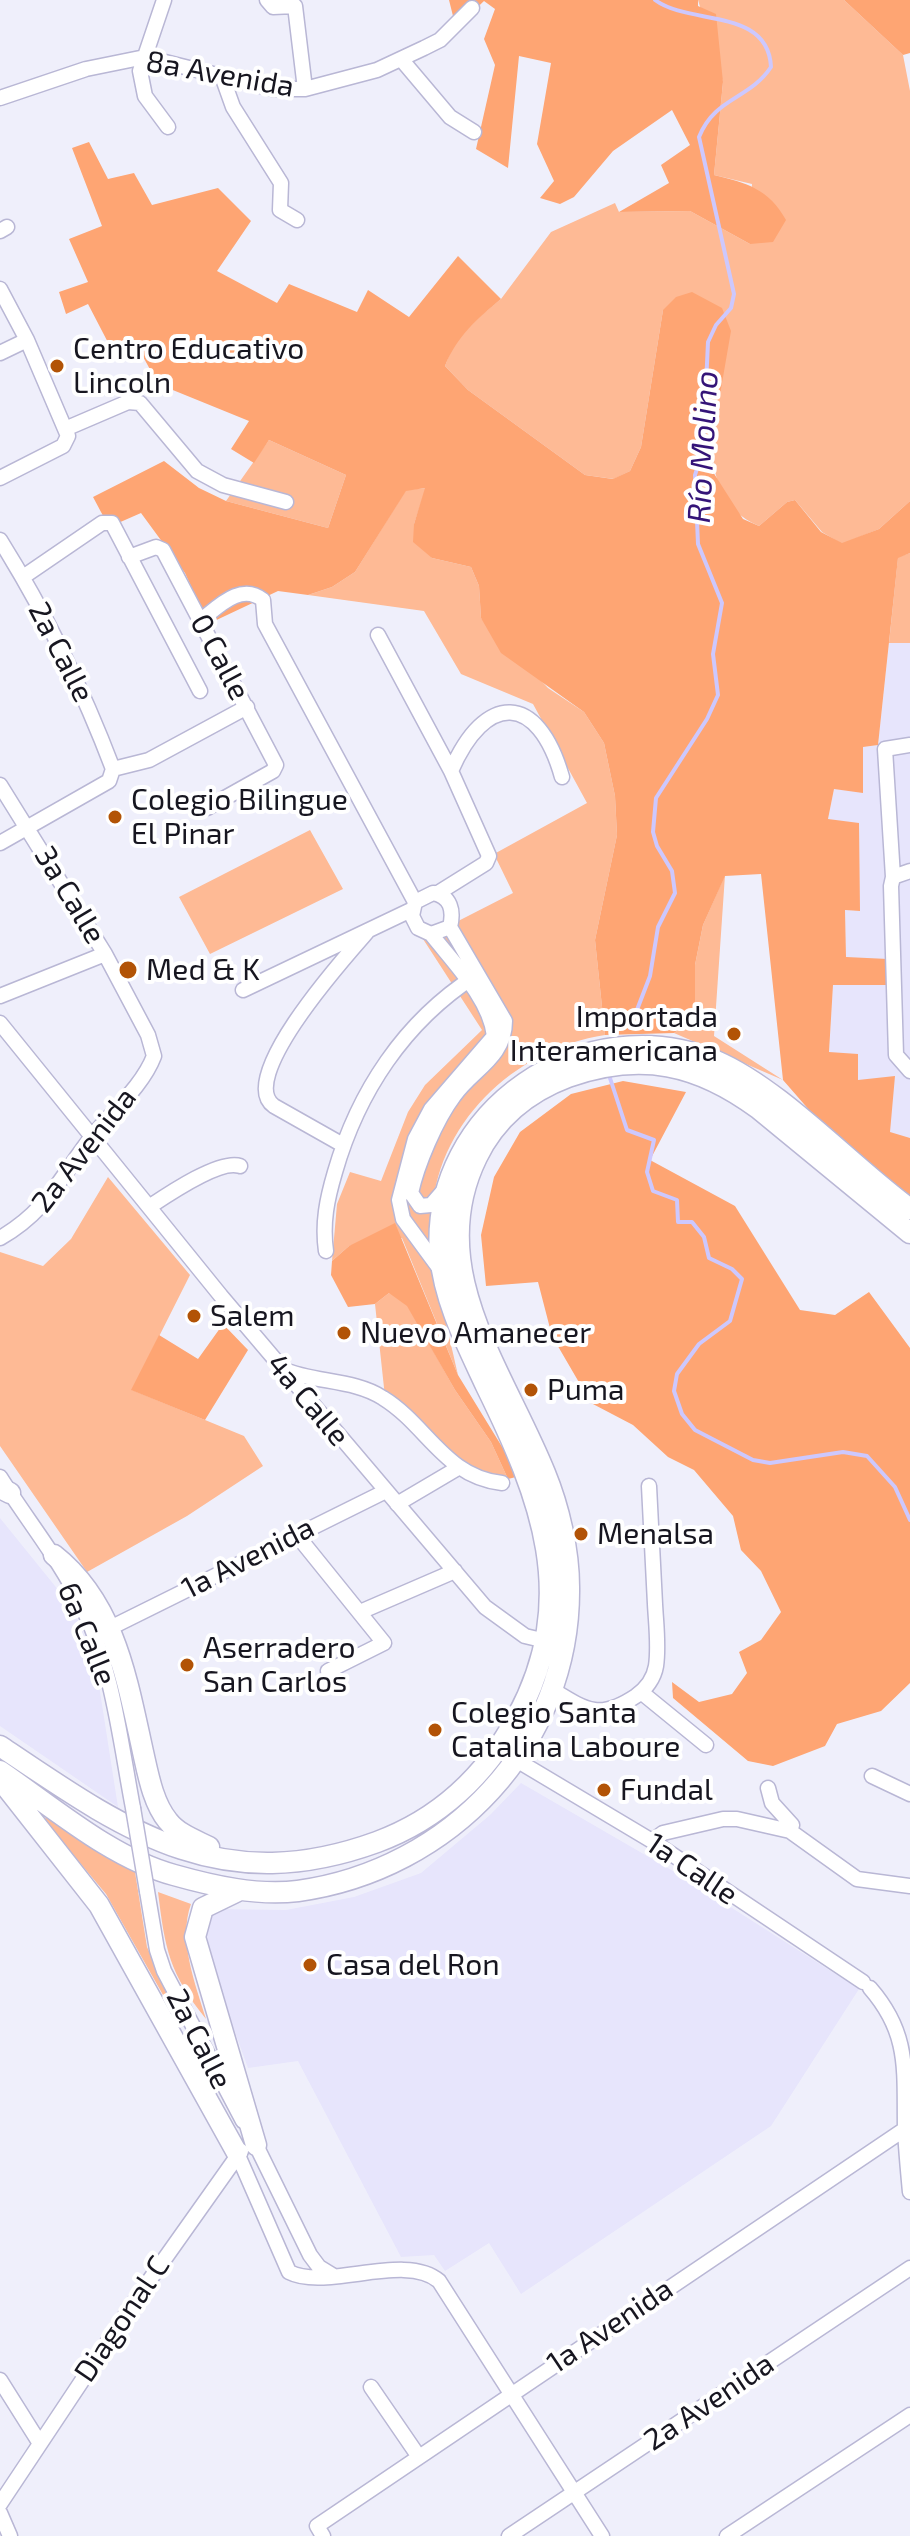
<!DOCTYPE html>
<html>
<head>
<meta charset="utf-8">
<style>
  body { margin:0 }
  canvas { display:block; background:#efeffb }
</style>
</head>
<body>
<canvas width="910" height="2536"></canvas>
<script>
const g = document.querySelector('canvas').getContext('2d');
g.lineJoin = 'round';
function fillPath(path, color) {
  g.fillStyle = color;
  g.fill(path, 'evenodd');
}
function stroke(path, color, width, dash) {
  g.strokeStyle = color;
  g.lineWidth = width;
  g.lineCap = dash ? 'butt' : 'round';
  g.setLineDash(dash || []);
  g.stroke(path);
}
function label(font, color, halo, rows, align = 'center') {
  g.font = font + ' "Exo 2",sans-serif';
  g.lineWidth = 8;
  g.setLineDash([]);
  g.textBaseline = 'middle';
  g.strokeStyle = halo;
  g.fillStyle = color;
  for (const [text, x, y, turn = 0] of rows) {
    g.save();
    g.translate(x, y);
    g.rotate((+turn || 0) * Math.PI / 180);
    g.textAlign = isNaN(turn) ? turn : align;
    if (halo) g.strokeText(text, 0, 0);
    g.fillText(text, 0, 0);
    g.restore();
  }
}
const built = new Path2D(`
  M889,643h21v495l-20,-5 -32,-53 -29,-27 4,-68h57l-44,-28 -1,-47 14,1v-87l-31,-5 6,-30 29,3v-45l15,-2z
  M0,1518l72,89 23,53 23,147 -118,-81z
  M521,1783l164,95 174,111 -88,137 -250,168 -32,-51 -44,28 -11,-16 -33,2 -103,-196 -50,7 -36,-99 -6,-41 10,-19 70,1 68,-13 67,-24 69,-58z`);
const green = new Path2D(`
  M698,0h146l59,55 7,36v410l-31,28 -37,15 -20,-12 -27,-32 -8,2 -28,24c-75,-32 -39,-135 -29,-195l-67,-21 -22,137 -11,24 -16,8 -29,-4 -117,-85 -23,-24 8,-21 20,-23 28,-23 50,-67 64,-29 4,9 71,-1 60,33 2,-60 -38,-9 9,-93z
  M269,440l77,35 -18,53 -102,-27z
  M426,488l-12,36 18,34 39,9 8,19 2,32 67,70 36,24 20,31 11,53 2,39 -22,105 10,95c-91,14 -171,90 -173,184 -1,53 15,105 26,156l-56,-137 -53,8 -17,15 5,-57 13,-32 31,9 27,-69 17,-27 57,-55 -59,-91 90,-46 -19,-39 93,-51 -54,-99 -72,-30 -37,-63 -116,-16 24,-8 23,-15 51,-82z
  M910,553v90h-21l9,-86z
  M310,830l33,59 -133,65 -31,-57z
  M725,875l-11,161 69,44 -109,-47 12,-8 9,-17v-43l8,-40z
  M108,1177l82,98 -58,115 112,46 19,30 -76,50 -100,56 -87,-126v-194l43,14 28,-27z
  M389,1293l6,1 13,12 47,84 36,52 17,37 -46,-13 -77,-69 -10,-93z
  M47,1816l88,56 12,75 31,66 -2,5 -70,-124 -62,-74z
  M158,1892l33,12c-13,36 4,79 15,115 -37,-46 -41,-70 -48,-127z`);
const forest = new Path2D(`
  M449,0h249v6l18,8 7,68 -9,93c33,8 55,14 72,45l-13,22 -23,2 -60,-33 -71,1 50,-29 -8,-18 29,-20 -18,-35 -59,41 -39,46 -14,7 -20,-6 14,-17 -17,-37 14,-81 -32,-7 -11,112 -32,-19 19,-84 -11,-26 11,-30 -11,-8 -28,27z
  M844,0h66v53l-7,2z
  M89,142l19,37 26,-6 18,32 66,-17 33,33 -34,50 60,32 12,-19 68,28 11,-22 41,27 49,-61 43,43c-24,20 -44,37 -56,67l23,24 117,85 28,4 17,-8 11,-24 22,-137 13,-13 16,-5 30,16 9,23 -18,104v37l30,47 16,7 28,-24 8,-2 26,32 21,11 37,-14 31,-28v52l-12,5 -20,187 -15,2v46l-29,-4 -6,30 31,4 1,88 -15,-1 1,47 42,2 3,26h-58l-4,67 29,2v26l37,-4 -5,56 20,6v61l-93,-80 -34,-39 -22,-206 -36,2 -22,49 -8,40v43l-9,17 -12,8 -69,2 -10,-95 22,-105 -2,-39 -11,-53 -20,-31 -83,-59 -20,-35 -2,-32 -8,-19 -39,-9 -19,-16 1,-18 11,-36 -19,3 -51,81 -23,15 -24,8 -30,-4 -70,33 -23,-51 -44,-60 -32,14 -16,-30 71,-36 35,27 27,13 102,27 18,-53 -77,-35 -15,23 -23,-14 18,-28 -91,-37 -23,-42 -21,12 -26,-50 -22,10 -7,-22 29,-10 -19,-43 33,-13 -30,-78z
  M623,1081l63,11 -36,68 85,46 65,104 35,5 34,-23 41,56v335l-29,28 -44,13 -12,22 -52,20 -25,-5 -75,-63 -1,-16 27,20 33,-8 15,-21 -8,-21 22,-12 20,-28 -20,-41 -20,-21 -8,-34 -39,-46 -26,-13 -35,-32 -42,-22 -39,-67 -14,-54 -52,4 -5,-51 13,-58 26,-45 51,-38z
  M395,1223l63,152 62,101 -12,3 -17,-37 -36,-52 -48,-84 -18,-13 -14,11 -27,3 -17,-32 1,-14 17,-15z
  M223,1324l25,26 -43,70 -74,-30 28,-55 39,24z`);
const stream = new Path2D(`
  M630,1028l20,-52 8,-49 17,-34 -3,-22 -15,-25 -4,-14 3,-34 51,-79 11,-24 -5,-41 9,-51 -24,-59 -3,-69 8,-25 5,-108 8,-17 15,-17 3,-14 -35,-157c16,-40 50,-37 72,-70 -3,-60 -81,-41 -116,-67
  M609,1075l18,55 27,10 -7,32 6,19 24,9 1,22h14l12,15 5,21 23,11 10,10 -12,42 -31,23 -22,30 -3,17 8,23 13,16 58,30 17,3 73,-11 24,4 28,31 15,33`);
const minor = new Path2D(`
  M164,0l-24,71 5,25 23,31
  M267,0l6,7 22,-1 10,83
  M401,59l49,58 24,15
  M223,79l10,28 48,76 -1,27 17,10
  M0,98l86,-29 59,-12 128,32h32l72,-19 47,-22 16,-8 32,-32
  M0,231l7,-4
  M0,289l27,51 41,96 -5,10 -63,32
  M0,353l27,-13
  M65,429l63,-27 12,1 57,68 26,14 63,17
  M0,540c45,72 83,150 113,229
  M129,557l27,-10 7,3 113,215 -3,6 -66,37
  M23,577l79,-54h10l88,168
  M201,620c17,-13 40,-38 62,-20l2,24 150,278
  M378,635l73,136 38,85 -3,7 -48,30
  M113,769l36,-9 98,-53
  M451,771c34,-79 87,-79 111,6
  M0,785l105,169 43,81 6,21c-11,29 -40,54 -60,78 -33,41 -45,76 -94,104
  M0,843l109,-62 4,-12
  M910,871l-17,6 -2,9 5,169 14,16
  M893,877l-8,-128 25,-4
  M431,934c22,28 59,65 63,102l-63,73 -16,30 -16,61 4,19 39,53
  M243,990l170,-81
  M0,996l105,-42
  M0,1023l221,273 264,311 40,29 21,5
  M343,1145l-69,-39c-39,-27 72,-150 93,-174
  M444,1190l-13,15 -11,1 -9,-13c6,-28 25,-73 43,-97 19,-27 51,-38 51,-75l-55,-94c4,-16 1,-31 -17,-34l-18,9 -3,14 6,12 13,6 19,-7
  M149,1207c18,-12 71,-48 91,-41
  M326,1251c-4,-28 1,-52 9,-79 23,-80 69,-150 140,-196
  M282,1369c32,14 72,10 101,29 44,27 62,79 119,85
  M0,1477c27,43 60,83 82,129 31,63 38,134 51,202
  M397,1504l61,-36
  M296,1534l88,109 -56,28
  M360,1612l95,-41
  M110,1628l276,-137
  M553,1690c34,21 47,30 83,6 10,-7 18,-18 20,-30 3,-20 0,-42 -1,-62 -2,-39 -4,-79 -6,-118
  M641,1692l65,53
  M518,1761l134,80 211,141
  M872,1776l38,18
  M768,1788l4,15 20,22 -2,6
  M652,1841l11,-8 60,-14h14l53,12 67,48 53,7
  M147,1891l10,59 7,21 79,150
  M870,1988c40,46 34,82 35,141 1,21 3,42 5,63
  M253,2139l57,116 9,12 13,8
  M237,2153l52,119c37,19 117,-20 150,9l163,255
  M0,2380l39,62
  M371,2387l48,70
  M0,2504l139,-209 102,-144
  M0,2513l10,23
  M323,2536l-6,-10 588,-397
  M509,2536l401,-268
  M727,2536l183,-121`);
const highway = new Path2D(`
  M0,1488l10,5
  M54,1555c61,48 73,125 89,197 5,22 10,51 25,69 10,13 27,19 41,26
  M0,1746c126,85 220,153 377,96 62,-23 109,-67 140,-125 64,-119 24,-219 -31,-331 -19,-41 -42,-85 -46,-131 -11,-145 145,-249 276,-194 65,28 135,105 194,148
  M0,1771c53,36 111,87 174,104 39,11 83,21 124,16 152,-21 273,-147 271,-304 0,-37 -10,-80 -24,-114 -41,-102 -123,-204 -68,-316 19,-39 51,-65 91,-80 73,-26 130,-13 191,32l151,124
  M3,1783l96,122 138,248
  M240,1890l-37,18 -8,29 61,208`);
const minorBridge = new Path2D(`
  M133,1808l14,83`);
const markers = [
  [57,366,8,"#b25306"],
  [115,817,8,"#b25306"],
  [128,970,10,"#b25306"],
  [734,1034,8,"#b25306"],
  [194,1316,8,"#b25306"],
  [344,1333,8,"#b25306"],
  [531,1390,8,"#b25306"],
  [581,1534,8,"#b25306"],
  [187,1665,8,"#b25306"],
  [435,1730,8,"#b25306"],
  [604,1790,8,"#b25306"],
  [310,1965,8,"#b25306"]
];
const streetNames = [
  ["8a Avenida",220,74,10],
  ["2a Calle",61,652,63],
  ["0 Calle",220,657,62],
  ["3a Calle",70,895,59],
  ["2a Avenida",84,1150,-52],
  ["4a Calle",308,1400,50],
  ["1a Avenida",248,1558,-27],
  ["6a Calle",87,1634,68],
  ["1a Calle",692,1869,34],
  ["2a Calle",199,2039,63],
  ["Diagonal C",122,2319,-56],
  ["1a Avenida",610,2326,-34],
  ["2a Avenida",709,2402,-34]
];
const poiNames = [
  ["Centro Educativo",73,349],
  ["Lincoln",73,383],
  ["Colegio Bilingue",131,800],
  ["El Pinar",131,834],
  ["Med & K",146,970],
  ["Importada",718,1017,"right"],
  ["Interamericana",718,1051,"right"],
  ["Salem",210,1316],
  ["Nuevo Amanecer",360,1333],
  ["Puma",547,1390],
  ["Menalsa",597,1534],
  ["Aserradero",203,1648],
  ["San Carlos",203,1682],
  ["Colegio Santa",451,1713],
  ["Catalina Laboure",451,1747],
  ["Fundal",620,1790],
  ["Casa del Ron",326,1965]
];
const waterNames = [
  ["Río Molino",703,447,-87]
];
fillPath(built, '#e7e5fc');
fillPath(green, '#feba95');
fillPath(forest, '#fea573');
stroke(stream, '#cdc8fe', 4);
stroke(minor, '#b9b7d5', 17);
stroke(highway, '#b9b7d5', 23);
stroke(minor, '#fff', 14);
stroke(highway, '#fff', 20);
stroke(minorBridge, '#b9b7d5', 17, []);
stroke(minorBridge, '#fff', 14);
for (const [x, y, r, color] of markers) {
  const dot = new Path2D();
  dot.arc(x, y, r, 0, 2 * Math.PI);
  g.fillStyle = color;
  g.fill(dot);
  stroke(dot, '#fff', 3);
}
label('30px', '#171620', '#fff', streetNames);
label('30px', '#171620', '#fff', poiNames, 'left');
label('italic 32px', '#341478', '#fff', waterNames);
</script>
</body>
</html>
